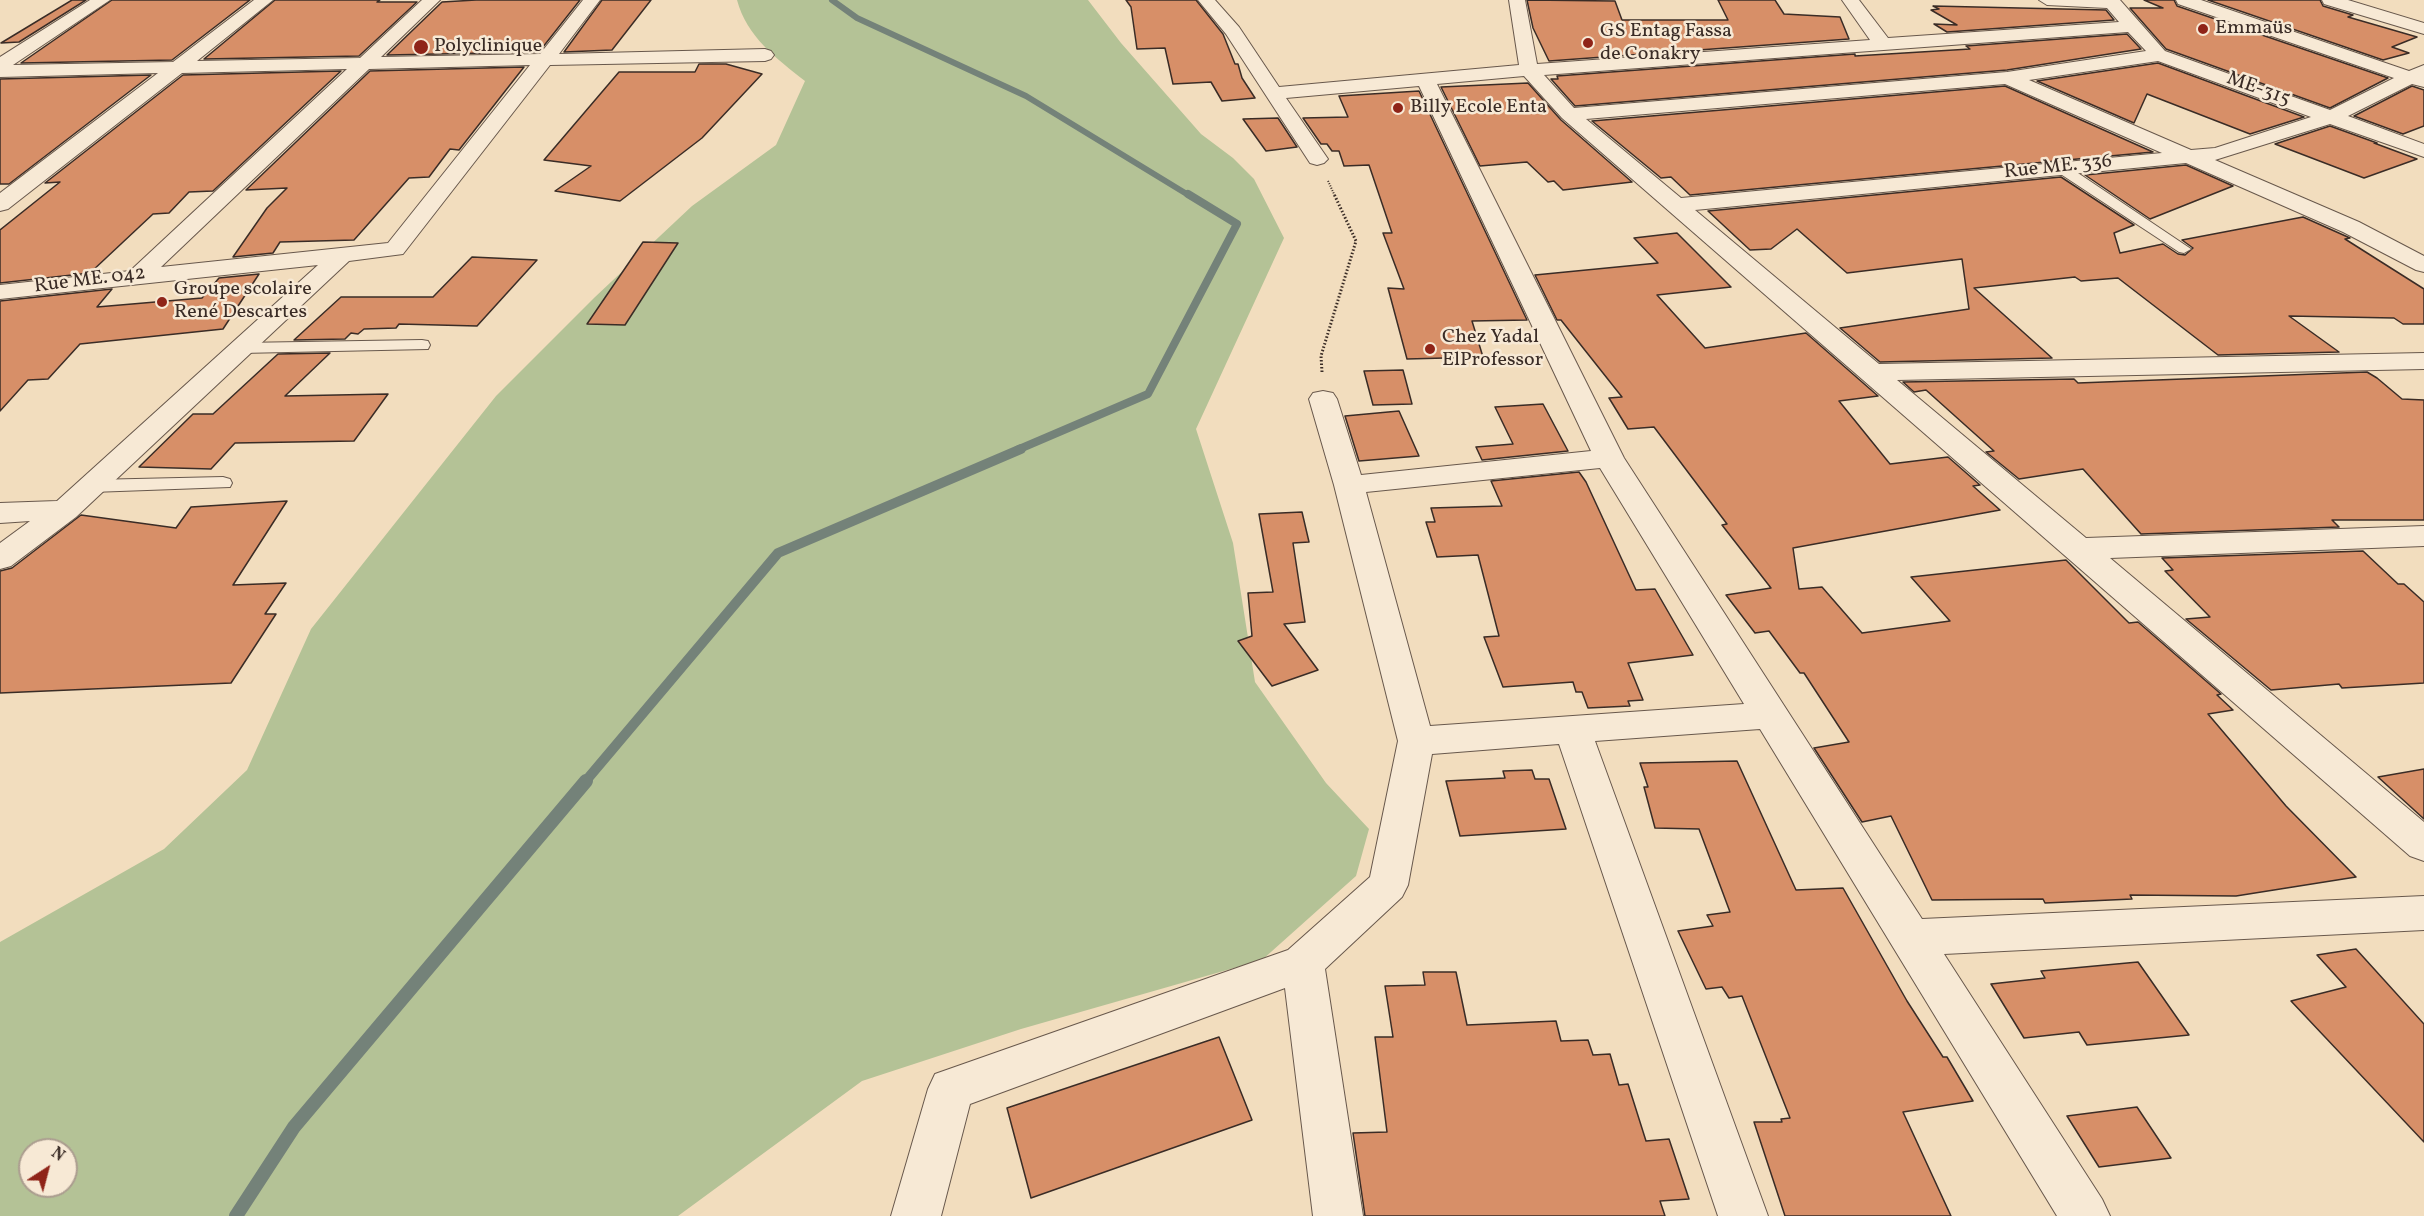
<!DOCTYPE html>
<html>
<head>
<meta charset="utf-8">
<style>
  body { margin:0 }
  #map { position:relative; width:2424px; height:1216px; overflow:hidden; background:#f2ddbe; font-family:Vollkorn,serif }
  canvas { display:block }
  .north { position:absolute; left:18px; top:1138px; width:60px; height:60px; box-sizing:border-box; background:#f7e9d5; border:2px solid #ab9d8f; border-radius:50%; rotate:36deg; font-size:16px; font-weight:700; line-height:24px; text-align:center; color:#3a2c26 }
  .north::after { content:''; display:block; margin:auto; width:21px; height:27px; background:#8f2418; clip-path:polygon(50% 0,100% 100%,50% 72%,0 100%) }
</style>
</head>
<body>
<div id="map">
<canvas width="2424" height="1216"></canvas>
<div class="north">N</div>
</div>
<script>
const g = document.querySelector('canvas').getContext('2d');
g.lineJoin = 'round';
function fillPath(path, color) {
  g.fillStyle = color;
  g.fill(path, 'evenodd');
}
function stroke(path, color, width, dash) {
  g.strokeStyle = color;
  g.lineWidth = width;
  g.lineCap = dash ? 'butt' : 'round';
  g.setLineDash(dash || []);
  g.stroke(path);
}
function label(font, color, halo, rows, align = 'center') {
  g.font = font + ' Vollkorn,serif';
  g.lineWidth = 5;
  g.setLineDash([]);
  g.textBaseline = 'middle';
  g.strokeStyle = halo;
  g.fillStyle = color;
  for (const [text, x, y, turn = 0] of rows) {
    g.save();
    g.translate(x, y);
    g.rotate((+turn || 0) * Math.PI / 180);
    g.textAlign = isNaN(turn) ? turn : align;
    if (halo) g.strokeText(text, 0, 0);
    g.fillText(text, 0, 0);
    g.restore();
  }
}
const green = new Path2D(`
  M737,0h351l33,43 80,91 32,24 21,21 30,59 -88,191 37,114 22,139 71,101 43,46 -13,47 -94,84 -241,69 -159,52 -184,135h-678v-274l164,-93 83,-79 64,-141 185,-233 99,-99 97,-91 84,-61 29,-64c-29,-23 -58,-44 -68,-81zM30,1150h36v36h-36z`);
const streamFar3 = new Path2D(`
  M832,0l25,18 169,78 164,100`);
const streamFar2 = new Path2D(`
  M1017,450l131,-56 89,-170 -49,-30`);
const streamFar1 = new Path2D(`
  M584,783l194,-230 243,-104`);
const stream = new Path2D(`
  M236,1216l58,-89 292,-346`);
const building = new Path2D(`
  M72,0h14l-67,42 -18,1z
  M112,0h138l-78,60 -151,3z
  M275,0h105l-3,2h40l-58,54 -155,3z
  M476,0h104l-41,52 -152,3 55,-53z
  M602,0h49l-39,50 -48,2z
  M1126,0h70l27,34 12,30h3l4,14 13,20 -33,3 -11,-19 -38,2 -8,-36 -28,1 -6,-42z
  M1527,0l88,1 7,19h106l-10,-20h57l9,14 56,3 9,22 -300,22 -16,-33z
  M2144,0h30l3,6 211,72 -58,30 -164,-59 -36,-41h33z
  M2208,0h112l3,6 30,9 -5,2 69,20 -25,10 17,6 -26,7z
  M1933,6l173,4 8,10 -167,12 -13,-8 23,1 -26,-15 8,-1z
  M2127,34l14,15 -134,21 -432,36 -24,-27h7l-1,-3 298,-22v2l115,-7 -4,-3z
  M2158,63l146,54 -54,17 -103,-40 -13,29 -97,-42z
  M699,64h27l36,10 -60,64 -82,63 -65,-10 36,-25 -47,-6 75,-88h76z
  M524,67l-65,83 -9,-1 -21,28 -20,1 -55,62 -74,2 -7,11 -40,4 34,-49 20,-20 -41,2 124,-119z
  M341,71l-128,120 -24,1 -20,21 -16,1 -63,59 -90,10v-53l60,-48 -15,1 138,-108z
  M151,75l-142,109h-9v-105z
  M1528,83l33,37 71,62 -69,8 -9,-9 -6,1 -21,-20 -47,4 -39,-79z
  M2005,86l148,66 -463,43 -19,-18 -10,1 -69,-57z
  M2412,86l12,4v36l-21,8 -49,-18z
  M1419,91l108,229 -55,1 11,36 -76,2 -19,-71 16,1 -21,-56h9l-23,-68 -25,1 -5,-15h-7l-5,-7h-6l-18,-26 45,-1 -9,-21z
  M1278,118l19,29 -31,4 -23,-32z
  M2330,126l47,17h-3l43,16 -53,19 -89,-34z
  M2186,165l47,21 -83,33 -65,-44z
  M2061,177l73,48 -20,8 6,20 43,-9 15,10 7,1 8,-7 -11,-8 121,-23 47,21 -5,1 79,50v35h-21l-9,-6 -105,-2 50,36 -121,3 -100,-77 -37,3 -6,-4 -101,11 78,70 -172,4 -40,-34 129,-19 -7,-50 -115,14 -50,-44 -26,20 -21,1 -42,-39z
  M1677,233l54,54 -74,8 48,53 101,-15 72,63 -39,5 51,63 58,-7 32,28 -7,1 27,24 -207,38 6,41 23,-2 40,46 88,-12 -39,-44 155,-17 63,63 9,-1 83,72 -4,1 16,15 -25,4 78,92 70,71 -120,19 -106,-1 2,4 -87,4 -2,-4 -111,1 -41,-84 -29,6 -48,-74 35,-6 -45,-69h-4l-31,-42 -14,2 -29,-38 45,-7 -49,-63 5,-1 -73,-97 -26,2 -19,-31 13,-1 -61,-77h-4l-22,-45 123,-12 -24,-25z
  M643,242l35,1 -53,82 -38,-1z
  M472,257l65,3 -60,66 -78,-2 -3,4 -32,1 -6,5 -7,-1 -6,6 -51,1 47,-43h92z
  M259,274l-36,55 -143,15 -32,35 -20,1 -28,31v-110l112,-12 -15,18 105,-9 17,-20z
  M330,353l-45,43 103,-2 -34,47 -119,2 -24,26 -72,-2 54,-53h20l65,-60z
  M1403,370l9,34 -39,1 -9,-34z
  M2367,372l10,6 25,21 22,1v120h-92l7,7 -198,7 -58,-65 -64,10 -33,-27 8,-1 -68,-61 -12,2 -11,-10 171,-3 4,4z
  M1543,404l25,47 -86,9 -6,-13 37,-3 -18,-37z
  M1399,411l20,45 -60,5 -14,-45z
  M1579,472l7,10 50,108 19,-1 38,66 -65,8 15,37 -15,1 2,5 -42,2 -6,-16h-6l-3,-10 -70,5 -19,-50 15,-1 -21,-81 -41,2 -11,-35h9l-4,-14 71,-2 -11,-25z
  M287,501l-54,84 53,-2 -21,31h11l-45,69 -231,10v-122l12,-3 69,-53 95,13 15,-21z
  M1302,512l7,30 -16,1 12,79 -21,2 34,46 -46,16 -34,-45 14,-5 -4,-43 25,-1 -14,-78z
  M2363,551l35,33h6l20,18v81l-82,5 -3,-4 -68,6 -85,-71 24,-2 -45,-46 8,-1 -11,-12z
  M1737,761l59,129 47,-2 64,113 36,56h4l26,44 -70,11 48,104h-166l-31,-94h28l-1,-3 9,-1 -48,-122 -13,2 -7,-11 -16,2 -28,-58 35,-5 -6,-11 23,-3 -31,-83 -44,-1 -11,-41h4l-8,-24z
  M2424,769v50l-46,-42z
  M1532,770l3,9h14l17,50 -106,7 -14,-55 59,-3 -2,-7z
  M2356,949l68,75v118l-133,-141 55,-14 -29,-32z
  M2138,962l51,73 -102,10 -8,-13 -55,6 -33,-54 54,-6 -4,-7z
  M1423,972h33l11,53 89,-4 5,20 27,-1 5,15 17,-1 9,31 9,-1 18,57 23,-2 20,60 -29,2 5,15h-300l-12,-83 34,-1 -12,-95h18l-8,-51 40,-1z
  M1219,1037l33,83 -221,78 -24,-90z
  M2137,1107l34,51 -72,9 -32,-51z`);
const pathFar1 = new Path2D(`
  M1328,181l7,15`);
const path = new Path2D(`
  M1322,372l-1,-16 35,-115 -22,-47`);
const service = new Path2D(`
  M2061,164l5,1 125,84 -7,4 -5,-1 -123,-81 -2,-3z
  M422,340l6,1 2,4 -2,4 -187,4 -8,-5 8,-5z
  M223,477l7,2 2,4 -2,4 -138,5 -7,-2 -2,-4 2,-4 7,-2z`);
const minor = new Path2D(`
  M90,0h20l-97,65 160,-3 81,-62h19l-76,61 163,-3 62,-58h18l-59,57 159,-3 43,-54h17l-41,54 206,-5 6,2 3,4 -3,4 -6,2 -215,4 -147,189 -54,7 -273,256 -65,49 -11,3v-26l30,-22 -30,2v-20l57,-2 261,-236 -318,34v-14l130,-14 217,-202 -165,4 -174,136 -8,2v-18l158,-120 -158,4v-20zM530,65l-142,178 -227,24 208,-198z
  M1198,0h17l24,27 40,60 240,-22 -10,-65h16l12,64 333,-24 -28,-40h17l29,38 231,-16 -12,-14 -60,-3 -8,-5h81l45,51 165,59 64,-32 -216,-74 -2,-4h25l208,71 15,-6v22l-12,-3 -64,32 76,28v13l-94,-33 -115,36 144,62 65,34v16l-8,-2 -73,-38 -157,-69 -491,47 184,154 545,-11v16l-527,11 189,158 338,-12v20l-314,12 314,264v39l-14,-5 -848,-738 -38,-42 -87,8 187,374 298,461 502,-23v34l-480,24 158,245 8,17h-53l-297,-487 -165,12 173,475h-50l-159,-472 -127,10 -24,131 -6,12 -77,72 38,247h-50l-28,-228 -315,116 -29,112h-50l37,-127 7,-15 353,-124 82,-73 28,-136 -64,-256 -25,-86 4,-6 10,-2 10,2 4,6 24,76 230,-24 -172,-365 -133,12 42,61 -4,4 -7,2 -7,-2 -84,-129zM2128,32l18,19 -139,21 -433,36 -30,-33zM2158,61l153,56 -96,31 -24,2 -162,-70zM2005,84l157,69 -481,45 -95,-79zM1600,468l144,236 -314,22 -64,-234z
  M2322,0h26l76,23v11l-100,-30z`);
const markers = [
  [2203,29,6,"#8f2418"],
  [1588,43,6,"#8f2418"],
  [421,47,8,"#8f2418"],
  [1398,108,6,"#8f2418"],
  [162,302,6,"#8f2418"],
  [1430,349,6,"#8f2418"]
];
const farPoinames = [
  ["Emmaüs",2215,29],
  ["GS Entag Fassa",1600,32],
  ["de Conakry",1600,55],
  ["Polyclinique",434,47],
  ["Billy Ecole Enta",1410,108],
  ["Groupe scolaire",174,290],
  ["René Descartes",174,313],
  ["Chez Yadal",1442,338],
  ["ElProfessor",1442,361]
];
const farStreetnames = [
  ["ME-315",2258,90,20],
  ["Rue ME. 336",2058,168,-6],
  ["Rue ME. 042",90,281,-7]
];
fillPath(green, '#b4c296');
stroke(streamFar3, '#748279', 6);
stroke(streamFar2, '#748279', 8);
stroke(streamFar1, '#748279', 10);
stroke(stream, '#748279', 14);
fillPath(building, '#d78f68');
stroke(building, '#3a2c26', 1.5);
stroke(service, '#68584c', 2);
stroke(minor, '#68584c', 2);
stroke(pathFar1, '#3a2c26', 2, [1, 1.5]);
stroke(path, '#3a2c26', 3, [1.5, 2]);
fillPath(service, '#f7e9d5');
fillPath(minor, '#f7e9d5');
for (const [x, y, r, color] of markers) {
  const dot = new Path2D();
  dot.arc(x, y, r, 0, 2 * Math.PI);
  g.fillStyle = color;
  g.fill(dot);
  stroke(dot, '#f7e9d5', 2);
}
label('20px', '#3a2c26', '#f7e9d5', farPoinames, 'left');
label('20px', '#3a2c26', '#f7e9d5', farStreetnames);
</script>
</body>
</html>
